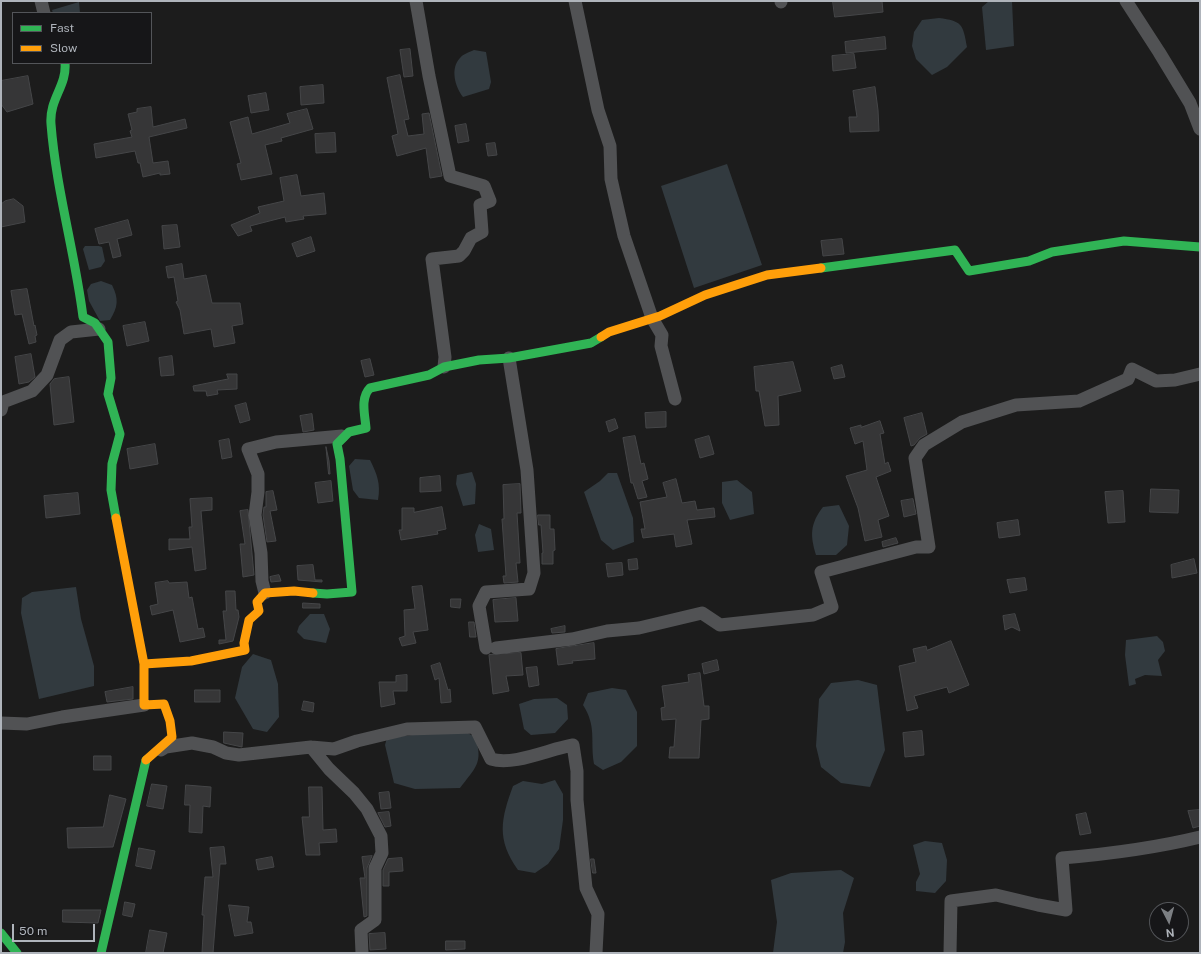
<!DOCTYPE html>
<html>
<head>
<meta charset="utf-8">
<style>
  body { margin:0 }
  #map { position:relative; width:1201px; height:954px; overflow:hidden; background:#1c1c1c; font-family:"Public Sans",sans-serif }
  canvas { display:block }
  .frame { position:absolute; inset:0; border:2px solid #afb4bb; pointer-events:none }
  .legend { position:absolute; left:12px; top:12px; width:140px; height:52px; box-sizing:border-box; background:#161618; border:1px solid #535559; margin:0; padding:5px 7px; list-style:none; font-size:12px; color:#afb4bb }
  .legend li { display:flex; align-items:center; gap:8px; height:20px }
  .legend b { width:20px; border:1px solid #535559 }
  .north { position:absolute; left:1149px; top:902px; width:40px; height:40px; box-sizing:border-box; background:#161618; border:1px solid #535559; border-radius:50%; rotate:174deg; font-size:11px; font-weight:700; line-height:16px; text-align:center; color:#afb4bb }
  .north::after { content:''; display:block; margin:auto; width:14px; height:18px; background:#7c7f83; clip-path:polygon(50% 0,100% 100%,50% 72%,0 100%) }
  .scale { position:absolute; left:12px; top:924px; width:83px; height:18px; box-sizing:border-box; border:2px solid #afb4bb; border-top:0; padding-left:5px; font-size:12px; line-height:14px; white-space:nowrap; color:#afb4bb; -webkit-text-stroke:3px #161618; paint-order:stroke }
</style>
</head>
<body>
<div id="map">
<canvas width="1201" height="954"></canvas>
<div class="frame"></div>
<ul class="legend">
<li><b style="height:5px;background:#30b455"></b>Fast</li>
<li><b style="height:5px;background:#ff9f0a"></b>Slow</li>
</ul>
<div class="north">N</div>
<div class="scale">50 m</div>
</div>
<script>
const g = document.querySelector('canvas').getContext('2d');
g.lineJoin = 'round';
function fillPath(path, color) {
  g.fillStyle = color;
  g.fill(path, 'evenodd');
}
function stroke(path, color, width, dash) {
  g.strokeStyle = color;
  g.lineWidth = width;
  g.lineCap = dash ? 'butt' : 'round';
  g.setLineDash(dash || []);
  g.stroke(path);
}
const water = new Path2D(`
  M989,1h23l2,45 -28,4 -4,-43z
  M79,2l1,11h-27l-1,-3z
  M939,18c23,3 24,6 28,29l-20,20 -15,8 -16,-16 -4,-13 2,-14 8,-12z
  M474,50l12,2 5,30 -2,7 -26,8c-8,-10 -13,-29 -3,-39 3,-4 10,-6 14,-8z
  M727,164l35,101 -68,23 -33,-102z
  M85,246h14l3,1 3,14 -4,6 -12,3 -6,-21z
  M101,281l11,4c7,14 6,22 -2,35l-10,1 -11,-20 -2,-11 4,-6z
  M355,459l15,1c7,14 11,24 8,40l-19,-2 -6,-8 -4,-24z
  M472,472l4,12 -1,20 -12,2 -7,-22 1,-9z
  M608,473h9l16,45 1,24 -21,8 -12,-10 -17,-48 16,-11z
  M737,480l15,12 2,22 -24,6 -8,-17v-21z
  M839,505l10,21 -2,19 -11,10h-20c-6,-20 -6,-31 7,-48z
  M479,524l12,5 3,21 -16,2 -3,-17z
  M76,587l5,32 13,47v20l-55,13 -18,-86 1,-15 10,-6z
  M310,614h14l6,15 -4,14 -22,-4 -7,-7 2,-6z
  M1157,636l6,6 2,9 -7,9 4,16 -17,-1 -10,4 1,5 -7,2 -4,-31 1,-15z
  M253,654l18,6 7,24 1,33 -12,15 -14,-3 -18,-31 7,-31z
  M858,680l19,5 8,65 -15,37 -29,-4 -20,-16 -5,-21 3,-47 12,-16z
  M612,688l14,2 11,22v34l-16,16 -18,8 -9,-6c-4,-24 3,-37 -11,-59l5,-12z
  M557,698l10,7 1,14 -13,14 -24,2 -7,-6 -5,-25 15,-5z
  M464,731l11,6c9,26 0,31 -15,51l-45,1 -21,-6 -9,-38 2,-7 50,-6z
  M555,780l8,14v26l-4,29 -11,15 -13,9 -17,-3c-22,-31 -17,-51 -5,-84l10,-5 19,3z
  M925,841l17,2 5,17 -1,21 -11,12 -19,-2v-9l4,-8 -7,-29z
  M841,870l13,8 -11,35 2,29 -2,11h-70l4,-31 -6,-42 20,-7z`);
const building = new Path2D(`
  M833,1h49l1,11 -48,5z
  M885,37l1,12 -40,4 -1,-11z
  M410,49l3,27 -9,1 -4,-27z
  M854,54l2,14 -23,3 -1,-15z
  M400,75l9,44 -5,1 4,16 16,-2 -2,-20 7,-1 13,63 -12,2 -4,-30 -29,8 -5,-20 6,-2 -11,-56z
  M28,76l5,28 -26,8 -6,-8v-23z
  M323,85l1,18 -23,2 -1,-18z
  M875,87l3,23 1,21 -29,1 -1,-15h8l-4,-26z
  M266,93l3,17 -18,3 -3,-17z
  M151,107l2,20 32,-8 2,9 -38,9 4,26 15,-2 2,13 -10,1v-2l-17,4 -3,-14h-2l-3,-12 -39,7 -2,-14 38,-7 -2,-6 2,-1 -4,-16 9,-2v-3z
  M307,109l6,20 -32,9 1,3 -17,4 7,29 -31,6 -4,-16 4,-1 -11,-41 18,-5 4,17 38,-11 -3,-9z
  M466,124l3,17 -11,2 -3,-17z
  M335,133l1,19 -20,1 -1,-19z
  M495,143l2,12 -9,1 -2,-12z
  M297,175l4,21 23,-3 2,21 -23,2 1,3 -18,3 -1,-5 -35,9 2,5 -14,5 -7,-11 29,-12 -2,-6 26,-6 -4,-23z
  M14,199l9,7 2,16 -24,5v-23l4,-3z
  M128,220l4,15 -15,4 4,17 -8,2 -4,-16 -10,2 -4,-15z
  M177,225l3,22 -16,2 -2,-23z
  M311,237l4,14 -18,6 -5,-13z
  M842,239l2,15 -21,2 -2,-15z
  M182,264l2,15 22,-4 6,28h28l3,21 -11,2 3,17 -21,4 -3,-18 -27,5 -4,-24 -4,-8 2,-1 -4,-24 -6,1 -2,-11z
  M27,289l7,37 1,-1 2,10 -2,1 1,6 -7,2 -7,-30 -7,1 -4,-24z
  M145,322l4,19 -22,5 -4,-20z
  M31,354l4,23 -6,5 -10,2 -4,-27z
  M172,356l2,19 -13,1 -2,-18z
  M370,359l4,16 -9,2 -4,-16z
  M793,362l8,29 -23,5 1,29 -14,1 -6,-35h-3l-2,-24z
  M842,365l3,12 -11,2 -3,-11z
  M227,374h10v15l-20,1 1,4 -11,2 -1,-5h-12l-1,-5 35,-7z
  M69,377l5,45 -20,3 -4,-41 4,-5z
  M246,403l4,17 -10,3 -5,-17z
  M666,412v15l-20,1 -1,-15z
  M922,413l5,21 -7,4 -6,7 -3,1 -7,-28z
  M312,414l2,16 -11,2 -3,-16z
  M615,419l3,9 -9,4 -3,-10z
  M880,421l4,12 -4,1 5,30 3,-2 3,9 -15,6 13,39 -11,4 4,17 -17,4 -7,-33 -12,-32 21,-6 -4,-29 -8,3 -5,-16 11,-3v2z
  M635,436l6,28 3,-1 4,16 -6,2 5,16 -9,2 -5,-16h-2l-8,-45z
  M709,436l5,18 -14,4 -5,-18z
  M229,439l3,18 -10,2 -3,-18z
  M155,444l3,20 -28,5 -3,-20z
  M326,447l3,14 1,13h-1z
  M440,476l1,15 -21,1v-14z
  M676,479l6,24 13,-2 2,9 17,-2 1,9 -28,3 5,24 -16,3 -2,-13 -31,4 -2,-9h4l-5,-27 27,-5 -4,-14z
  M331,481l2,20 -15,2 -3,-20z
  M520,484l1,29h-4l3,50h-4l2,19 -14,1 -1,-7h3l-4,-57h2l-1,-34z
  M1151,489l28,1 -1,23 -28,-1z
  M273,491l4,19 -7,1 6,30 -9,1 -4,-27 1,-8h2v-15z
  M1123,491l2,31 -17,1 -3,-31z
  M78,493l2,21 -34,4 -2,-22z
  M212,498v12l-11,1 5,58 -11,2 -3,-24 -23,3v-11h21l-1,-12h3l-2,-28z
  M913,499l3,15 -12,3 -3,-16z
  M442,507l4,22 -9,2 1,3 -37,6 -2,-10h3v-22h12v4z
  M248,510l6,65 -11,2 -3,-33h5l-5,-33z
  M538,515h12v14h4l1,21 -2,1v13h-11v-11h1l-2,-28h-2z
  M1018,520l2,15 -21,3 -2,-15z
  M896,538l2,5 -15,4 -1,-5z
  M637,559l1,10 -9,1 -1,-10z
  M1194,559l3,14 -25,5 -1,-13z
  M622,563l1,12 -15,2 -2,-13z
  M313,565l2,15h7v2l-24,-2 -1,-14z
  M279,575l2,6 -10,1 -1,-5z
  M1025,578l2,12 -17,3 -3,-13z
  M168,581l1,2 18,-1 2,16 3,-1 6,32 5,-1 2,9 -25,5 -7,-32 -21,5 -2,-9 8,-2 -3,-21z
  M422,586l6,44 -15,2 3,11 -14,3 -3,-8 6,-2 -1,-26 11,-1 -3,-22z
  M226,591h9l1,19h2l1,7 -6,24 -14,3v-4h7l-3,-29h3z
  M516,598l2,23 -23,1 -2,-22z
  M451,599h10l-1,9 -9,-1z
  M303,603l17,1v4h-17z
  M1015,614l5,17 -8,-4 -7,3 -2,-14z
  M469,622h5l2,15h-6z
  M565,626v6l-13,1 -1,-4z
  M951,641l18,44 -20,8 -2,-6 -33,9 4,12 -11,3 -8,-45 17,-4 -3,-13 13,-3 1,4z
  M594,643l1,16 -23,2 1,2 -15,2 -2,-16z
  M521,653l2,22 -17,1 3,15 -16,3 -4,-39z
  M717,660l2,10 -15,4 -2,-10z
  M440,663l8,27 2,-1 1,13 -10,1 -2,-25 -4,2 -4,-14z
  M537,667l2,18 -10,2 -3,-19z
  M700,673l4,33h5v13l-8,1 -2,38h-30l1,-11h4l2,-28 -14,1 -1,-12 4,-1 -3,-21 27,-4 -1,-7z
  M407,675v16h-14l2,13 -14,3 -2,-25h17v-6z
  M133,687v12l-26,3 -2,-10z
  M195,690h25v12h-25z
  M304,701l10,2 -1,9 -11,-2z
  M922,731l2,24 -19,2 -2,-24z
  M224,732l19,1 -1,14 -18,-4z
  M94,756h17v14h-17z
  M152,784l15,2 -4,23 -16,-3z
  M186,785l25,2 -1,20 -7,-1 -1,27 -13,-1 1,-27h-5z
  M309,787h13l1,43 13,-1 1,13 -18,1 1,12h-14l-4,-38h7z
  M389,792l2,16 -10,1 -2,-16z
  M110,795l16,4 -13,48 -45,1 -1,-20 36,-1z
  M1200,810v16l-7,2 -5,-17z
  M389,812l2,14 -6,1 -7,-14z
  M1086,813l5,20 -11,2 -4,-20z
  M224,847l2,17h-6l-7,89h-11l2,-38h-2l3,-38h8l-3,-29z
  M139,848l16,3 -4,18 -15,-3z
  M372,856l-5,12v48l-3,1 -4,-39h5l-3,-21z
  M272,857l2,10 -16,3 -2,-10z
  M402,858l1,13 -14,1v14h-6v-16l5,-11z
  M591,859h3l2,14h-3z
  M125,902l10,2 -3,13 -9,-2z
  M229,905l20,2 -2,15h4l2,11 -18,3z
  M63,910h38l-3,13 -35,-1z
  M150,930l17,3 -4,20h-17z
  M385,933l1,16 -16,1 -1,-16z
  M446,941h19v8l-19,1z`);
const street = new Path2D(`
  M41,1l3,12
  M416,1l13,75 21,100 34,10 6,15 -10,4 2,27 -11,6 -7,13 -5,5 -27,3 13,98 -1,10
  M575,1l23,109 12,36 1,33 13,57 28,82 10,17 -1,11 14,53
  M781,1v1
  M1126,1l33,51 31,51 10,26
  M1,410l2,-8 29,-11 15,-16 13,-35 11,-8 28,-3
  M265,593l-3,-12 -1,-28 -6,-38 3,-23v-18l-10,-25 28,-7 66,-6
  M486,648l-7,-42 7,-14 43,-3 5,-16 -7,-103 -18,-112
  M496,648l76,-9 35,-8 32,-3 63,-15 18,12 93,-10 19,-8 -11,-35 95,-25h13l-14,-89 9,-13 38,-23 54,-17 63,-4 49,-22 4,-10 24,12 19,-1 25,-6
  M1,723l26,1 35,-7 82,-12
  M311,747l18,22 25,24 13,16 14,27 1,17 -7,15v52l-14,10 1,23
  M161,750l5,-3 26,-4 21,4 13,6 13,2 72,-8 23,2 23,-8 50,-12 68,-2 16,32c23,7 58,-10 82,-14l4,26v29l9,88 12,26 -2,39
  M950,953l1,-52 45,-6 42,10 28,5 -4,-52c46,-4 93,-10 138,-21`);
const fast = new Path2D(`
  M65,63c2,23 -16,36 -14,61 5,65 24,129 32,193l12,6 13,19 3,36 -3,16 12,40 -8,30 -1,26 5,28
  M821,268l134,-18 14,21 60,-10 23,-9 72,-11 76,6
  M313,593l14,1 25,-2 -12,-133 -3,-15 12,-12 17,-4c-1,-13 -6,-30 4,-40l59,-13 15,-8 35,-7 30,-2 82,-15 10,-6
  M1,933l16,20
  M101,953l45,-193`);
const slow = new Path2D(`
  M601,337l8,-5 51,-16 45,-21 62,-20 54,-7
  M116,518l28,146v41l20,-1 6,17 2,16 -26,23
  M144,664l47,-3 54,-11 -1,-7 5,-23 10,-9 -2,-9 8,-9 29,-2 19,2`);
fillPath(water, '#323a3f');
fillPath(building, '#363637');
stroke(building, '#454648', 1);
stroke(street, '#515254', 13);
stroke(fast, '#30b455', 9);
stroke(slow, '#ff9f0a', 9);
</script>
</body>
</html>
